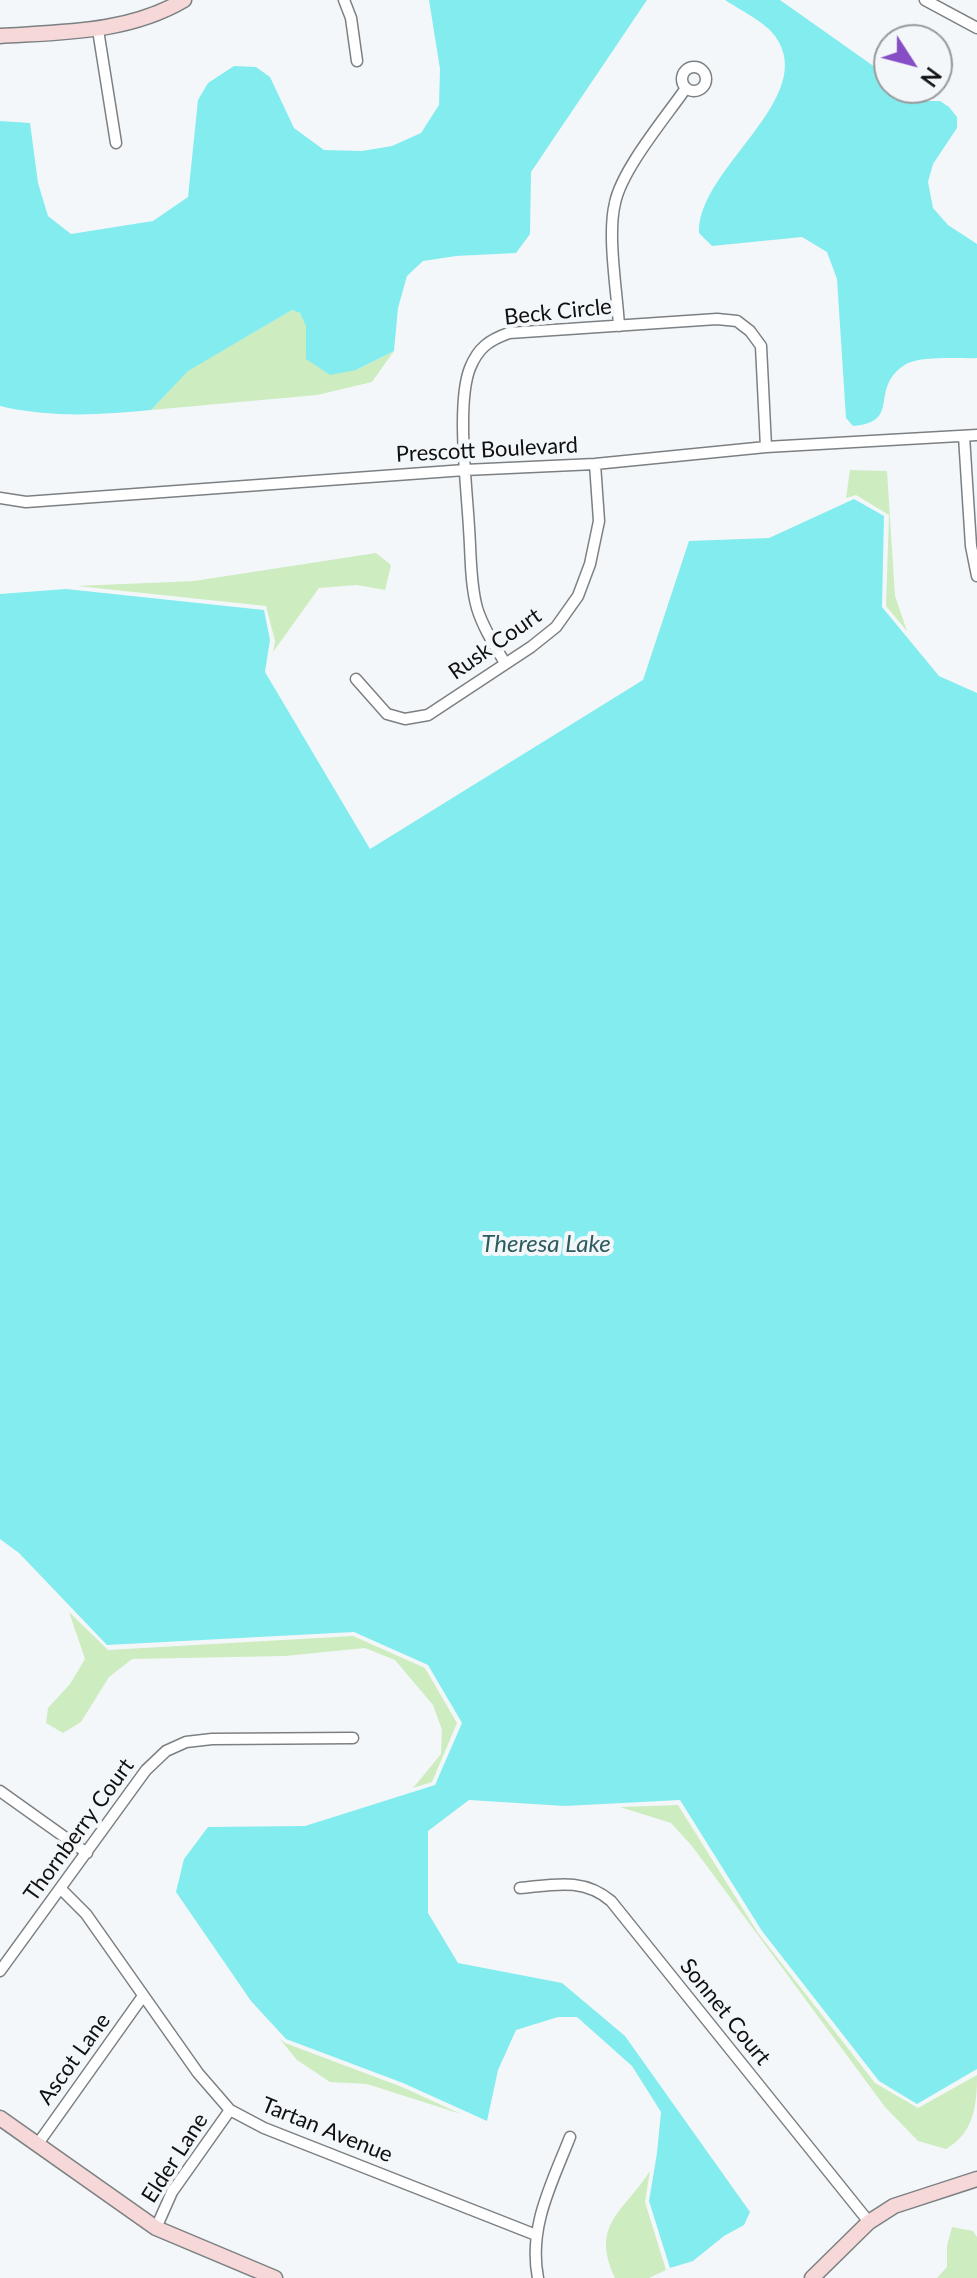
<!DOCTYPE html>
<html>
<head>
<meta charset="utf-8">
<style>
  body { margin:0 }
  #map { position:relative; width:977px; height:2278px; overflow:hidden; background:#f3f7fa; font-family:Lato,sans-serif }
  canvas { display:block }
  .north { position:absolute; left:873px; top:24px; width:80px; height:80px; box-sizing:border-box; background:#f3f7fa; border:2px solid #989b9d; border-radius:50%; rotate:126deg; font-size:22px; font-weight:700; line-height:32px; text-align:center; color:#0f1011 }
  .north::after { content:''; display:block; margin:auto; width:28px; height:36px; background:#874dc4; clip-path:polygon(50% 0,100% 100%,50% 72%,0 100%) }
</style>
</head>
<body>
<div id="map">
<canvas width="977" height="2278"></canvas>
<div class="north">N</div>
</div>
<script>
const g = document.querySelector('canvas').getContext('2d');
g.lineJoin = 'round';
function fillPath(path, color) {
  g.fillStyle = color;
  g.fill(path, 'evenodd');
}
function stroke(path, color, width, dash) {
  g.strokeStyle = color;
  g.lineWidth = width;
  g.lineCap = dash ? 'butt' : 'round';
  g.setLineDash(dash || []);
  g.stroke(path);
}
function label(font, color, halo, rows, align = 'center') {
  g.font = font + ' Lato,sans-serif';
  g.lineWidth = 8;
  g.setLineDash([]);
  g.textBaseline = 'middle';
  g.strokeStyle = halo;
  g.fillStyle = color;
  for (const [text, x, y, turn = 0] of rows) {
    g.save();
    g.translate(x, y);
    g.rotate((+turn || 0) * Math.PI / 180);
    g.textAlign = isNaN(turn) ? turn : align;
    if (halo) g.strokeText(text, 0, 0);
    g.fillText(text, 0, 0);
    g.restore();
  }
}
const green = new Path2D(`
  M292,310l8,3 6,12v34l50,11 38,-19 -22,31 -55,13 -166,15 36,-39z
  M850,470l37,1 8,125 12,35 -21,-25 3,-91 -33,-20 -10,3z
  M376,553l15,12 -6,25 -28,-5 -38,3 -46,64 2,-11 -9,-35 -189,-20 117,-5z
  M69,1612l39,38 245,-14 72,32 32,55 -25,59 -19,6 28,-34 1,-24 -9,-25 -38,-45 -30,-12 -80,8 -153,3 -23,18 -28,45 -18,11 -17,-10 2,-15 22,-24 15,-25z
  M678,1805l80,128 117,150 43,25 59,-33c0,30 -3,58 -31,74l-28,-8 -33,-34 -193,-261 -21,-23 -51,-16z
  M279,2038l6,5 117,44 59,27 -94,-30 -37,-2 -33,-22z
  M650,2171l-5,31 21,68 -17,8h-34c-25,-54 8,-65 35,-107z
  M952,2227l21,4 4,6v41h-40l10,-11v-21z`);
const water = new Path2D(`
  M429,0h218l-116,172 -1,62 -14,19 -60,3 -33,5 -16,15 -9,32 -4,43 -38,19 -26,5 -24,-16v-33l-6,-13 -8,-3 -104,61 -37,39c-51,5 -100,8 -151,-4v-285l30,2 8,60 10,33 23,18 82,-13 35,-24 10,-97 10,-17 26,-17 22,1 14,10 24,51 30,22 38,1 30,-5 29,-13 18,-28 1,-36z
  M725,0h55l109,77v11h15l24,13h12l9,6 8,10v11l-24,36 -5,18 5,26 15,17 29,19v114c-19,1 -59,-3 -74,8 -34,24 -1,56 -50,60l-7,-8 -9,-139 -10,-27 -25,-15 -90,9 -13,-13c-2,-65 121,-135 76,-197 -10,-14 -35,-26 -50,-36z
  M854,499l30,17 -2,91 57,69 38,17v1376l-60,35 -38,-23 -117,-150 -82,-131 -115,6 -96,-6 -41,31v82l30,50 104,20 63,53 125,176 -6,13 -20,11 -31,25 -23,7 -21,-67 8,-48 4,-41 -29,-46 -55,-49h-19l-42,13 -18,40 -11,51 -84,-38 -117,-44 -35,-38 -75,-109 8,-33 24,-32 97,-1 130,-41 27,-62 -34,-58 -74,-33 -247,13 -88,-92 -19,-14v-945l66,-5 198,21 6,30 -5,32 105,177 273,-169 46,-139 80,-3z`);
const street = new Path2D(`
  M344,0l7,18 6,43
  M925,0l52,28
  M98,30l18,113
  M682 79a12 12 0 1 1 24 0a12 12 0 1 1-24 0Z
  M619,326c-2,-35 -12,-91 -4,-123 7,-34 51,-86 71,-115
  M964,436l7,110 6,30
  M0,498l26,4 439,-32 130,-6 171,-17 211,-12
  M505,663c-10,-17 -22,-35 -28,-55 -7,-25 -6,-54 -8,-80 -2,-39 -13,-125 1,-160 8,-20 19,-28 39,-35l208,-14 20,2 13,10 11,15 5,101
  M356,679l31,35 18,5 23,-4 103,-68 25,-20 22,-31 12,-32 9,-43 -4,-57
  M0,1791l87,62
  M520,1888c33,-3 63,-11 91,13l258,321
  M61,1889l25,25 112,159 32,37 34,18 272,107
  M0,1971l146,-201 20,-19 20,-9 26,-3 141,-1
  M37,2145l106,-149
  M156,2228l16,-36 58,-82
  M538,2278c-10,-51 14,-95 32,-141`);
const secondary = new Path2D(`
  M0,36c63,-4 128,-3 184,-36
  M0,2118l156,110 119,50
  M812,2278l57,-56 25,-16 83,-27`);
const streetNames = [
  ["Beck Circle",558,312,-6],
  ["Prescott Boulevard",487,450,-3],
  ["Rusk Court",495,644,-35],
  ["Thornberry Court",79,1830,-54],
  ["Sonnet Court",725,2012,51],
  ["Ascot Lane",74,2059,-54],
  ["Tartan Avenue",327,2130,22],
  ["Elder Lane",175,2158,-57]
];
const waterNames = [
  ["Theresa Lake",546,1244]
];
fillPath(green, '#cdecbf');
fillPath(water, '#83ecef');
stroke(street, '#7c8083', 13);
stroke(secondary, '#7c8083', 17);
stroke(street, '#fff', 10);
stroke(secondary, '#f7d8d9', 14);
label('22px', '#0f1011', '#f3f7fa', streetNames);
label('italic 24px', '#2e5c5e', '#f3f7fa', waterNames);
</script>
</body>
</html>
